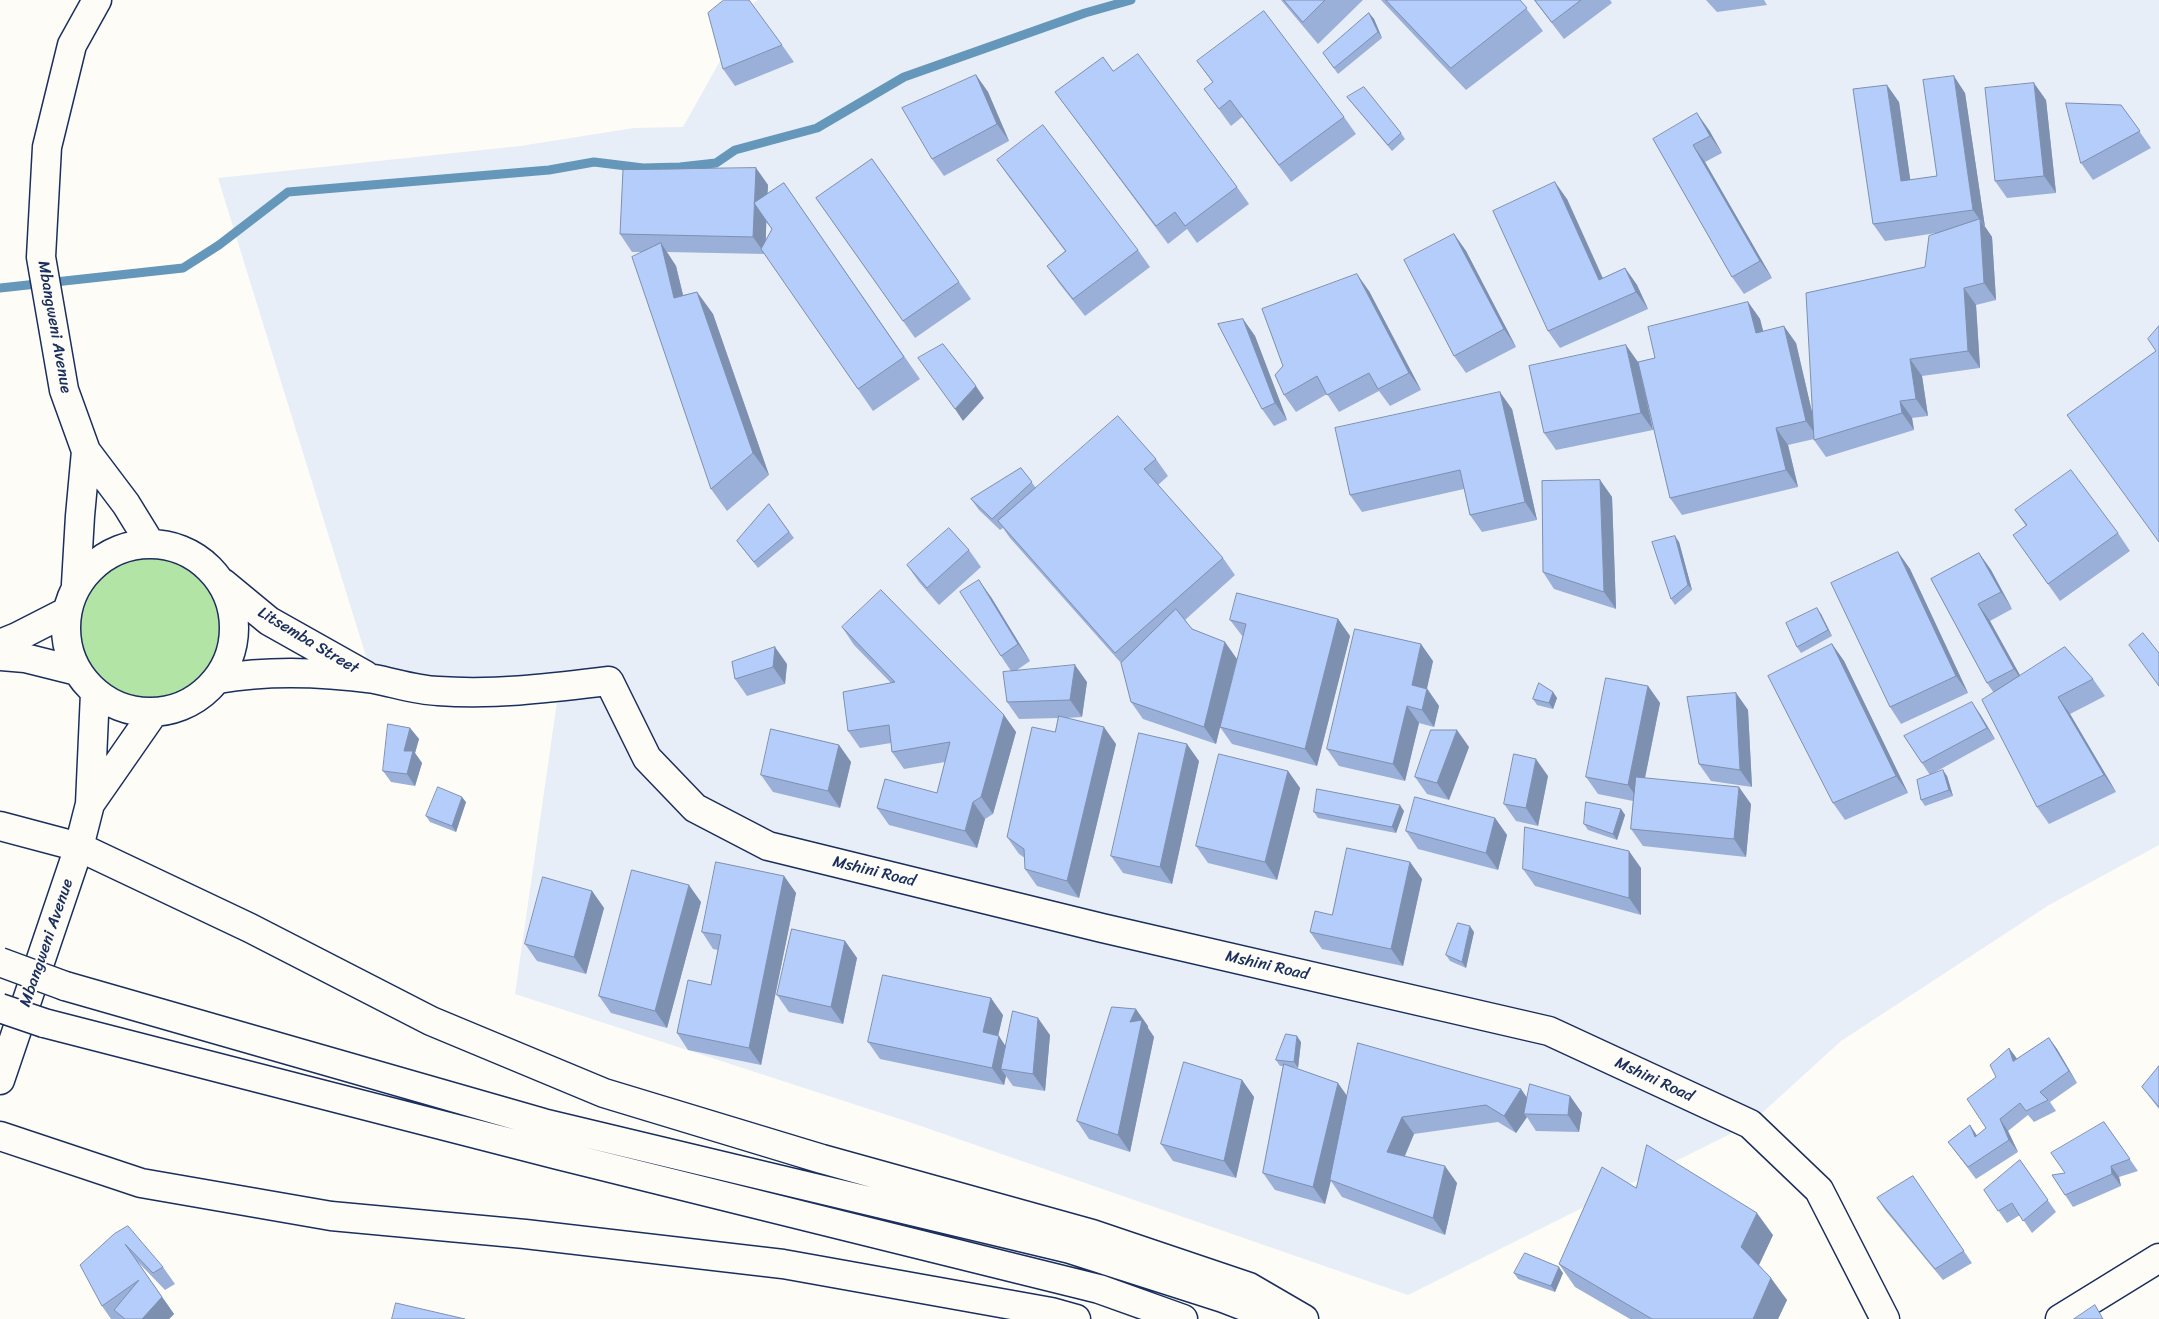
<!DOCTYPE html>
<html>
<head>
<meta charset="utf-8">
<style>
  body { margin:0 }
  canvas { display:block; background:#fdfcf7 }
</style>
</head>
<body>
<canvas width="2159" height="1319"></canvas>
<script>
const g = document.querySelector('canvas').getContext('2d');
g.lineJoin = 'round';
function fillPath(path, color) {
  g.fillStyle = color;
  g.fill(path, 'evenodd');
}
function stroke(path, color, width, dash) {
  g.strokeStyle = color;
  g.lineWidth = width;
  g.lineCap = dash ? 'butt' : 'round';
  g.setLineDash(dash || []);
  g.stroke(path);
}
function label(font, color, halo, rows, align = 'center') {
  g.font = font + ' Sriracha,sans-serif';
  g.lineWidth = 4.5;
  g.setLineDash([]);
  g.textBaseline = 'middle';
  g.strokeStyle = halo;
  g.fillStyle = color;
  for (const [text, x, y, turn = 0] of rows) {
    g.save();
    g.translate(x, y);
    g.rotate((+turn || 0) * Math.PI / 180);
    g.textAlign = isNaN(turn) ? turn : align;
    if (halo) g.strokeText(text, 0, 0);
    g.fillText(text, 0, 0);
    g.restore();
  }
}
const built = new Path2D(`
  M758,0h1401v845l-110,60 -208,136 -91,83 -342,171 -490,-170 -403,-131 44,-306 -186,-9 -155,-501 302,-32 114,-18 49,-1 69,-123z`);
const green = new Path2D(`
  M77 627a71 71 0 1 1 142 0a71 71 0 1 1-142 0Z`);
const stream = new Path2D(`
  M0,288l183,-20 36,-23 69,-53 261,-22 45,-8 49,6 37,-1 36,-4 19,-13 82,-22 87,-51 181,-64 46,-13`);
const minor = new Path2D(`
  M97,0l-25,45 -25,102 -6,110 23,133 22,61 40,53 24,39
  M66 628a84 84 0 1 1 168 0a84 84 0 1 1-168 0Z
  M223,583l46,38 96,54
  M76,584l4,-68 6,-65
  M0,644l17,-7 49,-25
  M0,656l25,2 52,13
  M218,679c51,-9 104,-7 156,0 21,4 42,11 64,12 59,4 112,-3 171,-10l38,77 48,50 73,38 334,82 447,103 201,93 69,66 66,129
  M90,804l64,-92
  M0,1080l79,-233 11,-43 5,-111
  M2060,1319l99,-61`);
const highway = new Path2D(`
  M0,826l79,21 171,81 181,93 173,72 218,66 270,75 157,53 55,32
  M65,986l478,137 527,126 153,49 55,21
  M44,1023l514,132 541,134 84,30
  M0,1136l141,47 190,33 194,18 258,30 268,48 25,7`);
const highwayBridge = new Path2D(`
  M0,962l65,24
  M0,1008l44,15`);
const wall = new Path2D(`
  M1281,0h82l-45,44z
  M1381,0h139l23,31 -77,59z
  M1534,0h76l2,3 -48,36z
  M1706,0h58l3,5 -50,7z
  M1369,13l5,6 8,19 -44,36 -15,-21z
  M782,45l12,17 -59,24 -12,-17z
  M1197,61l147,56 12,17 -65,48 -49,-65 -11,9 -27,-37 9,-6z
  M1113,71l124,116 12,17 -52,39 -10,-14 -19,15 -113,-152z
  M976,75l12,17 21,49 -65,35 -12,-17z
  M1965,93l20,134 7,10 4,63 -20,5 4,63 -58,8 6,40 -16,2 2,12 -88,27 -12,-17v-1l-26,6 10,42 -116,28 -12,-17 -26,-109 9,41 -97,20 -12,-17 94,-71 17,-4 93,-56 12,17 3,12 33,12 16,69 113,-145 11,-34 -51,8 -12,-17 26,-122 11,78 27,-4z
  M1347,97l54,36 4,6 -13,12z
  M2046,100l10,93 -49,5 -12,-17z
  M2121,105l30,43 -58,32 -12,-17z
  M1709,130l13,23 -17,9 67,116 -28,16 -12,-17 -79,-138z
  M872,159l99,140 -56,39 -99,-140z
  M997,160l141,90 12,17 -65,49 -26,-33 -12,-17 18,-15 -56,-74z
  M756,168l12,17 -1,9 17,-11 136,196 -47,32 -108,-157 -98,-2 9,14 7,29 14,-3 16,22 56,161 -42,36 -16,-22 -69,-237h-10l-12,-18zM766,222l6,7 -6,11z
  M1567,199l36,79 22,-10 12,17 11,24 -88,39 -12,-17z
  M1454,234l12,17 50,96 -50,26 -12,-17z
  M1369,291l52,99 -31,16 -11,-15 -40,21 -12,-18 -31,18 -12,-17z
  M1243,319l12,17 32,84 -13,6 -12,-17z
  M1512,409l25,111 -55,12 -12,-17 -6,-26 -102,23 -12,-17z
  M1156,459l12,17 -10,9 65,73 12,17 -50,45 7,9 45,30 -13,52 19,-74 -13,-17 108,-1 12,17 -33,130 -85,-22 -12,-17 -4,17 -73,-25 -12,-17 -10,-39 -111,-125 -7,-10 -3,2 -21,-20 -8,-11 50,-31 15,20z
  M1600,480l12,17 4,112 -62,-20 -11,-17z
  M769,504l25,34 -36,30 -21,-27z
  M2015,510l103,23 12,18 -70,50 -35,-49 1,-26z
  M1679,542l13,48 -17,15 -4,-6z
  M969,550l12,17 -42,38 -20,-23 -12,-17z
  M1898,552l12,17 58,124 -67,31 -11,-17z
  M1979,553l12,17 21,39 -22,12 30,55 73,3 12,17 -35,18 46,78 -67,32 -12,-17 -43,-114 -7,-10 -56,-104z
  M991,597l39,64 -13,9 70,12 -5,35 -17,1 51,26 -37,154 -42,-12 -12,-17v-11l-6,-4 -12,-17 48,-105 3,-14 -39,1 -12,-17 4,-31 -10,-15z
  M1821,614l11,22 -31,17 -4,-6z
  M842,627l162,88 12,17 -23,82 -8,5 -8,29 -88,-23 -12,-17 60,-15 8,-31 -41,7 -12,-17 -1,-9 -31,5 -12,-17 43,-48 -37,-38z
  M1832,644l12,17 64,132 -63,27 -12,-17z
  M1433,661l-6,27 12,18 -5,21 -15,-4 -14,58 -66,-15 -12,-17z
  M732,662l55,2 -2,20 -38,12 -12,-17z
  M1648,686l12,17 -15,75 106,26 -5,53 -103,-11 -12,-17 2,-28 -35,-7 -12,-17z
  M1553,692l4,6 -4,11 -16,-4 -4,-6z
  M1736,693l12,17 4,77 -41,-6 -12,-17z
  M1980,714l15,25 -65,36 -26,-39z
  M410,728l9,11 -4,14 7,10 -7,23 -24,-4 -8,-11z
  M839,745l12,17 -11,46 -67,-16 -12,-17z
  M1469,747l-20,53 -22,-6 -12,-17z
  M1199,761l-27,123 -49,-11 -12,-17z
  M1288,771l12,17 -23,92 -69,-17 -12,-17z
  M1548,776l-10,50 -22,-5 -12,-17z
  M1947,776l6,20 -28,10 -4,-6z
  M466,802l-10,30 -26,-10 -4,-6z
  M1621,809l4,6 -8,25 -29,-10 -4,-6z
  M1404,811l-8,22 -78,-15 -4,-6z
  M1495,818l12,17 -9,35 -80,-21 -12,-18z
  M1410,862l12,17 -19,87 -81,-17 -12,-17 22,-17z
  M1641,868v47l-106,-29 -12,-17z
  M784,876l12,17 -35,172 -73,-15 -11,-17 34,-48 7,-35 -5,-1 -11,-17z
  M592,891l12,17 -18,66 -49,-13 -12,-17z
  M701,902l-34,126 -56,-15 -12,-17z
  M1474,932l-8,36 -16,-7 -4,-6z
  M845,941l12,17 -14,66 -54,-12 -12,-17z
  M1003,1015l-5,21 7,10 45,-11 -5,56 -32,-5 -7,-10 -2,9 -124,-26 -12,-17z
  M1148,1026v2l6,9 -24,115 -41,-13 -12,-18z
  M2049,1038l8,11 20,34 -27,19 6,9 -22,11 -6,-7 -20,16 10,21 -42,27 -28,-37 29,-6 9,-8 10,-51 13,-29 8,11z
  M1301,1042l-3,26 -5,-1 54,29 180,2 43,-2 12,17 -3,19 -43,-1 -9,-14 -11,16 -18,-11 -84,12 -9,22 52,27 -12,52 -103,-38 -11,-16 -6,23 -50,-14 -12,-17 20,-107h-3l-4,-6z
  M2159,1066v43l-17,-22z
  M1242,1080l12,17 -18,81 -63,-17 -12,-17z
  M2104,1122l34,49 -19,6 2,9 -48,21 -21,-32 13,-2z
  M2020,1160l36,52 -24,21 -12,-18 -13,8 -23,-33z
  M1913,1176l59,87 -29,17 -58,-70 -8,-12z
  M1636,1188l137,47 -14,30 28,35 -9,19h-148l-55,-32 -16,-23z
  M114,1234l49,33 12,17 -10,6 -28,-29 37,53 -5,5h-58l-9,-13z
  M1514,1273h49l-8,19 -37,-13z`);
const shadedWall = new Path2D(`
  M1369,13l5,6 8,19 -4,-6z
  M976,75l12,17 21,49 -12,-17z
  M1954,76l11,17 20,134 -12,-17z
  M2034,83l12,17 10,93 -12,-17z
  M1887,85l12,17 14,96 -12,-17z
  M1697,113l12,17 13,23 -12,-17z
  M1693,145l12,17 67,116 -12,-17z
  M756,168l12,17 -3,69 -12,-17z
  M1555,182l12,17 44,98 -12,-17z
  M1980,219l12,18 4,63 -12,-17z
  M1454,234l12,17 50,96 -12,-18z
  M661,243l15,23 13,54 -15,-22z
  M1625,268l12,17 11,24 -12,-17z
  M1357,274l12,17 52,99 -12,-17z
  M1964,288l12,17 4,63 -12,-17z
  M697,292l16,22 56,161 -16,-22z
  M1748,302l12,17 8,31 -12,-17z
  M1243,319l12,17 32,84 -12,-17z
  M1784,326l12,17 22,95 -12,-17z
  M1626,345l12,17 15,68 -12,-17z
  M1910,359l12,17 6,40 -12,-17z
  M976,386l8,12 -21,23 -8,-12z
  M1500,392l12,17 25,111 -12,-18z
  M1900,401l12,17 2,12 -12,-17z
  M1776,428l12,17 10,42 -12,-17z
  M1600,480l12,17 4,112 -12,-17z
  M1675,536l4,6 13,48 -4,-5z
  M1898,552l12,17 58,124 -12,-17z
  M1979,553l12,17 21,39 -11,-17z
  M979,580l12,17 39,64 -12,-17z
  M1978,604l12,17 36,65 -12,-17z
  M1817,608l4,6 11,22 -4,-6z
  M1338,619l12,17 -33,130 -12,-17z
  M1225,642l12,17 -21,85 -12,-17z
  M1421,644l12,17 -9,41 -12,-17z
  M1832,644l12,17 64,132 -12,-17z
  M775,647l12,17 -2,20 -12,-17z
  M1075,665l12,17 -5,35 -12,-17z
  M1648,686l12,17 -20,99 -12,-17z
  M1427,689l12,17 -5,21 -12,-17z
  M1553,692l4,6 -4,11 -4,-6z
  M1736,693l12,17 4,77 -12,-17z
  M2058,697l12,17 46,78 -12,-17z
  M1972,702l8,12 15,25 -8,-11z
  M1407,706l12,17 -14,58 -12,-17z
  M1004,715l12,17 -23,82 -12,-17z
  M1104,727l12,17 -37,154 -12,-17z
  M410,728l9,11 -4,14 7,10 -7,23 -8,-12 -3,-23z
  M1457,730l12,17 -20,53 -12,-17z
  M1187,744l12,17 -27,123 -12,-17z
  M839,745l12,17 -11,46 -12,-17z
  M1536,759l12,17 -10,50 -12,-18z
  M1943,770l4,6 6,20 -4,-6z
  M1288,771l12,17 -23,92 -12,-18z
  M1739,787l12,17 -5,53 -12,-18z
  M462,797l4,5 -10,30 -4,-6z
  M973,802l12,17 -8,29 -12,-17z
  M1400,805l4,6 -8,22 -4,-6z
  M1621,809l4,6 -8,25 -4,-6z
  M1495,818l12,17 -9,35 -12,-17z
  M1629,851l12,17v47l-12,-17z
  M1410,862l12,17 -19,87 -12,-17z
  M784,876l12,17 -35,172 -12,-17z
  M689,885l12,17 -34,126 -12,-17z
  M592,891l12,17 -18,66 -12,-17z
  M1470,926l4,6 -8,36 -4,-6z
  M845,941l12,17 -14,66 -12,-17z
  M991,998l12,17 -8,34 -12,-17z
  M1136,1009l12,17v2l6,9 -24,115 -12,-17 12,-113z
  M1038,1018l12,17 -5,56 -12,-17z
  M999,1036l11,17 -9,16 5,7 -2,9 -12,-17z
  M1297,1036l4,6 -3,26 -4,-6z
  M2049,1038l8,11 20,34 -8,-12z
  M2009,1048l9,12 -5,1z
  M1242,1080l12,17 -18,81 -12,-17z
  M1338,1083l12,17 -25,104 -12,-17z
  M1521,1089l12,17 -9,8 3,3 -11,16 -12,-17z
  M1570,1096l12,17 -3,19 -11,-17z
  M1402,1117l12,17 -15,35 -12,-17z
  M2000,1119l8,12 10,21 -9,-12z
  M1970,1125l8,12h-3z
  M1445,1166l12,17 -12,52 -12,-17z
  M2111,1166l8,11 2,9 -9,-12z
  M1757,1213l16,22 -16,34 -16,-22z
  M125,1244l49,70 -5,5h-27l20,-22z
  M1559,1267l4,6 -8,19 -4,-6z
  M1771,1278l16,22 -9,19h-25z`);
const building = new Path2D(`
  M724,0h25l33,45 -59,24 -15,-56z
  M1284,0h41l-22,22z
  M1386,0h134l7,8 -76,60z
  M1535,0h46l-29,22z
  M1264,11l80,106 -65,48 -49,-65 -11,9 -15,-20 9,-7 -16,-21z
  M1369,13l9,19 -44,36 -11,-15z
  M1138,54l99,133 -52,39 -10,-14 -19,14 -101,-134 48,-35 10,14z
  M976,75l21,49 -65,35 -30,-51z
  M1954,76l19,134 -100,14 -20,-135 34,-4 14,96 36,-5 -14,-96z
  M2034,83l10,93 -49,5 -10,-93z
  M1364,87l37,46 -13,12 -41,-48z
  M2066,103l55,2 19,26 -59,32z
  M1697,113l13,23 -17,9 67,116 -28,16 -79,-138z
  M1043,125l95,125 -65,49 -26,-33 19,-15 -69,-91z
  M872,159l87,123 -56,39 -87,-123z
  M756,168l-3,69 -133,-3 3,-64z
  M1555,182l44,98 26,-12 11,24 -88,39 -55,-120z
  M784,183l120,174 -46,32 -97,-140 11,-20 -18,-26z
  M1980,219l4,64 -20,5 4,63 -58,8 6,40 -16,2 2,12 -88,27 -8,-147 119,-26 4,-31z
  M1454,234l50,95 -50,27 -50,-96z
  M661,243l13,55 23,-6 56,161 -42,36 -79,-232z
  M1357,274l52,99 -31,16 -9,-16 -42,22 -10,-19 -33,19 -9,-20 8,-9 -21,-57z
  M1748,302l8,31 28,-7 22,95 -30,7 10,42 -116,28 -32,-136 17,-4 -7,-31z
  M1243,319l32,84 -13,6 -44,-85z
  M2159,326v216l-92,-127 89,-64 -8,-12z
  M943,344l33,42 -21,23 -37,-51z
  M1626,345l15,68 -97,20 -15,-67z
  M1500,392l25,110 -55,13 -10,-45 -110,25 -15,-67z
  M1118,416l38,43 -12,10 79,89 -108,95 -117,-132z
  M1021,468l11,14 -40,37 -21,-20z
  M2071,470l47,63 -70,51 -35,-49 14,-10 -12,-15z
  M1600,480l4,112 -61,-20 -1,-91z
  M769,504l20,28 -35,30 -17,-21z
  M949,528l20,22 -42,38 -20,-23z
  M1675,536l13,49 -17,14 -19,-57z
  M1898,552l58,124 -66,31 -59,-124z
  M1979,553l22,39 -23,12 36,65 -27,14 -56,-104z
  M979,580l39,64 -17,12 -41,-64z
  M881,590l123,125 -23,82 -8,5 -8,29 -88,-23 8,-29 52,14 13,-51 -58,10 -3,-27 -41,6 -5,-39 52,-10 -53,-55z
  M1237,593l101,26 -33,130 -85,-22 26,-103 -16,-4z
  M1817,608l11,22 -31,17 -11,-24z
  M1176,609l16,20 33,13 -21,85 -73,-25 -10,-39z
  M1355,629l66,15 -9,41 15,4 -5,21 -15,-4 -14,58 -66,-15z
  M2143,633l16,20v33l-30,-41z
  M1832,644l64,132 -63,27 -65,-127z
  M775,647l-2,20 -38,12 -3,-17z
  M2065,647l28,32 -35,18 46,78 -67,32 -55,-107z
  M1075,665l-5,35 -63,2 -4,-30z
  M1606,678l42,8 -20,99 -42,-8z
  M1539,683l14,9 -4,11 -16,-4z
  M1736,693l4,77 -41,-6 -12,-67z
  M1972,702l15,26 -65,35 -18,-27z
  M1059,716l45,11 -37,154 -42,-12 -1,-20 -17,-12 25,-110 23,5z
  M388,724l22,4 -6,23h9l-6,23 -24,-3z
  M771,729l68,16 -11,46 -67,-16z
  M1431,730h26l-20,53 -22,-6z
  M1139,733l48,11 -27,123 -49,-11z
  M1219,754l69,17 -23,91 -69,-16z
  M1514,754l22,5 -10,49 -22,-4z
  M1943,770l6,20 -28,10 -4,-20z
  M1636,777l103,10 -5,52 -103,-10z
  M438,787l24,10 -10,29 -26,-10z
  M1317,789l83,16 -8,22 -78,-15z
  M1415,797l80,21 -9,35 -80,-22z
  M1586,802l35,7 -8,25 -29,-10z
  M1525,827l104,24v47l-106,-29z
  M1347,848l63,14 -19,87 -81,-17 5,-21 17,4z
  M716,862l68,14 -35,172 -72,-15 11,-53 23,5 10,-50 -19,-3z
  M632,870l57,15 -34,126 -56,-15z
  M543,877l49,14 -18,66 -49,-13z
  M1458,923l12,3 -8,36 -16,-7z
  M792,929l53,12 -14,66 -54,-12z
  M883,975l108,23 -8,34 16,4 -7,32 -124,-26z
  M1112,1007l24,2 -6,13 12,-2 -24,115 -41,-14z
  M1013,1011l25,7 -5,56 -32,-5z
  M1286,1034l11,2 -3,26 -18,-2z
  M2049,1038l20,33 -29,21 8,8 -22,11 -6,-8 -20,16 9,21 -41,27 -20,-25 22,-17 5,12 11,-9 -19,-29 29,-22 -6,-12 19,-17 4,13z
  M1358,1043l163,46 -17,27 -18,-11 -84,12 -15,35 58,14 -12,52 -103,-38z
  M1184,1062l58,18 -18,81 -63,-17z
  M1284,1064l54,19 -25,104 -50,-14z
  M2159,1066v41l-17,-20z
  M1530,1084l40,12 -2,19 -44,-1z
  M2104,1122l26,37 -19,7 1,8 -47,21 -13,-20 13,-2 -14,-20z
  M1647,1145l110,68 -16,34 30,31 -18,41h-101l-93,-55 43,-97 34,21z
  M2020,1160l28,40 -25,21 -11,-18 -14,8 -14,-21z
  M1913,1176l51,75 -29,18 -58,-71z
  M128,1226l35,41 -10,6 -28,-29 37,53 -20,22h-17l-11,-9 25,-30 -37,26 -22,-41 34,-31z
  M1525,1253l34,14 -8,19 -37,-13z
  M396,1303l69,16h-73z
  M2095,1305l8,14h-29z`);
const streetNames = [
  ["Mbangweni Avenue",54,327,80],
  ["Litsemba Street",308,641,31],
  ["Mshini Road",874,872,14],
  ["Mbangweni Avenue",47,943,-71],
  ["Mshini Road",1267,966,13],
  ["Mshini Road",1654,1080,25]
];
fillPath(built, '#e7eef8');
fillPath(green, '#b2e4a5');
stroke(stream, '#6497b9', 9);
stroke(minor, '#1b2f5e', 31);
stroke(highway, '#1b2f5e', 31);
stroke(minor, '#fdfcf7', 28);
stroke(highway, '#fdfcf7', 28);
stroke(highwayBridge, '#1b2f5e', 31, []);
stroke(highwayBridge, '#fdfcf7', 28);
fillPath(wall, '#9bb0d8');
fillPath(shadedWall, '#7e90b0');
fillPath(building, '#b4cdfb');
stroke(building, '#7e90b0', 1);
label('16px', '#1b2f5e', '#fdfcf7', streetNames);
</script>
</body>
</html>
